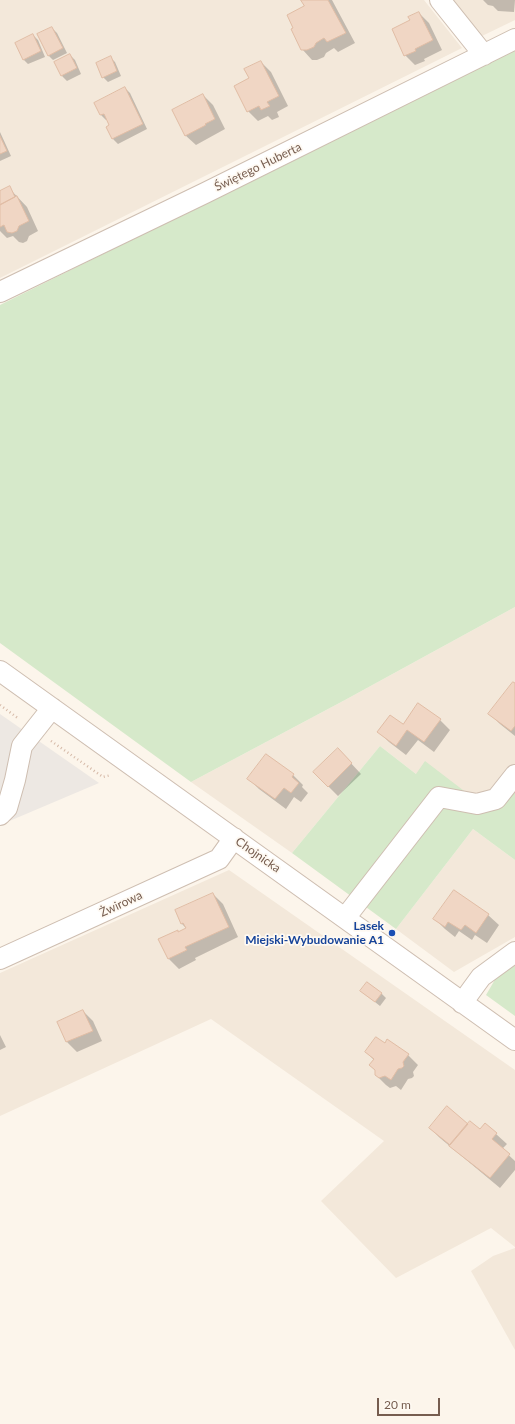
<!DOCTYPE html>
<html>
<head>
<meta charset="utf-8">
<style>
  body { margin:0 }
  #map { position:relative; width:515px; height:1424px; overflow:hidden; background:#fcf5eb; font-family:Lato,sans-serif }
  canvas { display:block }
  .scale { position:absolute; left:377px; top:1398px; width:63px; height:18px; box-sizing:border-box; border:2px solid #765d4f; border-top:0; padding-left:5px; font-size:12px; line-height:14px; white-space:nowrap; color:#765d4f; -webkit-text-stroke:3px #fef9f2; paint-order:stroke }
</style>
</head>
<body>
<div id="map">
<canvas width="515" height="1424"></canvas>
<div class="scale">20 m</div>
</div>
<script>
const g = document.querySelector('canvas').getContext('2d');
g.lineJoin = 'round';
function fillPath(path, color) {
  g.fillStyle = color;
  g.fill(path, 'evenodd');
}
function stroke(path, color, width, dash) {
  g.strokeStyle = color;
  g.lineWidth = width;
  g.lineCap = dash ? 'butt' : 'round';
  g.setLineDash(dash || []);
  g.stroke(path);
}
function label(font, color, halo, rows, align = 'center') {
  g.font = font + ' Lato,sans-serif';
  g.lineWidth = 3.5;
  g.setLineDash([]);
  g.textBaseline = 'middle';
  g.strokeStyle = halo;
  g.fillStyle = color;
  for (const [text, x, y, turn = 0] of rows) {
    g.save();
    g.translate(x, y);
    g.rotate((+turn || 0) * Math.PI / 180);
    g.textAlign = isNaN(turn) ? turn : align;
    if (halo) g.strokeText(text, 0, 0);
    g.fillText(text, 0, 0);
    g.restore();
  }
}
const residential = new Path2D(`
  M0,0h424l38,48 -462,230z
  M450,0h65v20l-33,16z
  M515,607v159l-20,28 -23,3 -56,-23 -36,-28 -88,107 -101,-71 154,-82z
  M473,829l42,31v77l-61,35 -58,-43z
  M229,870l286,200v177l-24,-19 -95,50 -75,-77 63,-60 -173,-122 -211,97v-143z
  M515,1248v102l-44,-79 22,-15z`);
const industrial = new Path2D(`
  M0,714l99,69 -99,42z`);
const green = new Path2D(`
  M515,50v557l-170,93 -154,82 -191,-139v-338z
  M380,746l36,28 9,-13 47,36 23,-3 20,-28v94l-42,-31 -77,100 -104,-76z
  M515,963v53l-29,-21 14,-24z`);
const shadow = new Path2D(`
  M302,0h30l23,43 -17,9 -4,-4 -8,5 -2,4 -7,3h-5l-10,-11 -8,-21 12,-21z
  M483,0h32l-1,12 -16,-1 -5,-5 -5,-1z
  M419,13l10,10 13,27 -18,9 1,2 -10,4 -10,-10 6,-34z
  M52,28l5,5 10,20 -14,7 -5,-5z
  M33,35l5,5 7,17 -17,7 -5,-5z
  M70,55l5,5 6,14 -14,7 -5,-5z
  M110,57l5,5 6,14 -13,6 -5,-5z
  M261,62l10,10 17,34 -11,6 2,5 -7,3 -4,-4 -10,5 -10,-10 3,-32z
  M125,88l5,5 17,36 -29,15 -5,-5 -6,-12 3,-2 -3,-6 -1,1 -5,-5z
  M203,95l10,10 12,24 -29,16 -11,-10z
  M0,132l11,24 -11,5z
  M9,188l18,19 11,24 -9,5 -2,5 -4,2 -4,-1 -6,-6 -6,2 -7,-7v-39z
  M515,684v52l-15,-12 -10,-10z
  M440,720l10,10 -16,22 -16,-12 -12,15 -17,-13 -10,-10 24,-7z
  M348,760l13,14 -23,22 -10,-10z
  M293,775l10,10 -1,2 6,6 -7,9 -7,-5 -8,12 -27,-20 -10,-10z
  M454,891l34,24 11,10 -12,18 -12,-8 -3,5 -13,-9 -4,6 -10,-8 -10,-10z
  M213,894l10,10 15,33 -43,21 1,2 -17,9 -11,-11 10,-25 9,-4 -5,-5 -6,-13z
  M361,991l20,2 5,5 -6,8z
  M83,1011l10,10 9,20 -25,11 -10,-10 -9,-20z
  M0,1035l6,12 -6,3z
  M385,1044l23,11 10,10 -5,7 1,4 -2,2 -4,1 -7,11 -5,-4 -6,2 -4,-3 -10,-10v-4l-6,-6 4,-5 -8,-8z
  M485,1124l22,20 -5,5 13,12v9l-15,18 -60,-50 -10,-10 38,-3 12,6z`);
const building = new Path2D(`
  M301,0h27l18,33 -19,9 -3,-4 -8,5 -2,4 -7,3h-6l-10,-21 2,-1 -6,-13 17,-9z
  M419,12l14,28 -18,9 1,2 -12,5 -12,-27 18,-9 -2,-3z
  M52,27l11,21 -15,8 -11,-22z
  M33,34l8,17 -18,9 -8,-17z
  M70,54l7,14 -16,8 -7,-14z
  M111,56l6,15 -15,7 -6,-15z
  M261,61l18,35 -12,6 3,4 -9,4 -2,-4 -12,6 -13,-26 15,-8 -5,-9z
  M125,87l18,37 -31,15 -6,-12 3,-2 -5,-11 -4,1 -6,-12z
  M203,94l12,25 -10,5 1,1 -21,11 -13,-26z
  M0,136l7,15 -7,3z
  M10,186l5,11 -15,8v-14z
  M17,196l12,25 -10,5 -2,5 -5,2 -5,-1 -3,-7 -4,2v-22z
  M513,682l2,1v43l-4,5 -23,-17z
  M418,703l23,16 -17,23 -17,-12 -11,16 -19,-14 13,-17 13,9z
  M338,748l14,15 -24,24 -15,-15z
  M266,754l28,20 -2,3 7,6 -8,10 -7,-5 -9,11 -28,-20z
  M454,890l35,24 -13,19 -11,-8 -4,5 -13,-8 -3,5 -12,-8z
  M213,893l16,34 -44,20 2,3 -19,9 -10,-20 20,-9v2l8,-4 -3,-5 -2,1 -6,-14z
  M367,982l15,11 -7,9 -15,-11z
  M83,1010l10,21 -27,11 -9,-20z
  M376,1037l9,6 2,-4 22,15 -6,8 1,4 -2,2 -4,1 -7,11 -6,-4 -6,2 -4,-3v-5l-6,-5 5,-6 -9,-7z
  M447,1106l21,18 -18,21 -21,-17z
  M470,1121l10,8 5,-6 12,10 -5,6 18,15 -20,24 -41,-32z`);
const path = new Path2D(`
  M0,705l19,14
  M51,741l52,36 8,-2`);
const minor = new Path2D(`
  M440,0l44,55
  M0,292l205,-99 310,-154
  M0,671l515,369
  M0,815l7,-7 8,-28 7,-34 30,-38
  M345,918l94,-121 38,7 19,-5 19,-24
  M0,959l219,-100 15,-21
  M462,1003l19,-26 34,-25`);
const markers = [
  [392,933,4,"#1a4fb4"]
];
const streetNames = [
  ["Świętego Huberta",258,167,-26],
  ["Chojnicka",258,855,35],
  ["Żwirowa",121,904,-25]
];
const transitNames = [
  ["Lasek",384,926],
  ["Miejski-Wybudowanie A1",384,940]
];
fillPath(residential, '#f3e8da');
fillPath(industrial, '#ede8e3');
fillPath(green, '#d6e9ca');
fillPath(shadow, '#0003');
fillPath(building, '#f0d6c4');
stroke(building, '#e1bda5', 1);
stroke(minor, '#cebeb1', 22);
stroke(path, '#d5b9a7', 2.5, [1, 3]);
stroke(minor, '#fff', 20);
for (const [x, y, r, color] of markers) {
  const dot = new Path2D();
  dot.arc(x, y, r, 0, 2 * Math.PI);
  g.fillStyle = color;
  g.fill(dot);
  stroke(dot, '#fef9f2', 1.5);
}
label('12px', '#765d4f', '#fef9f2', streetNames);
label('bold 12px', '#164399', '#fef9f2', transitNames, 'right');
</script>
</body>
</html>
